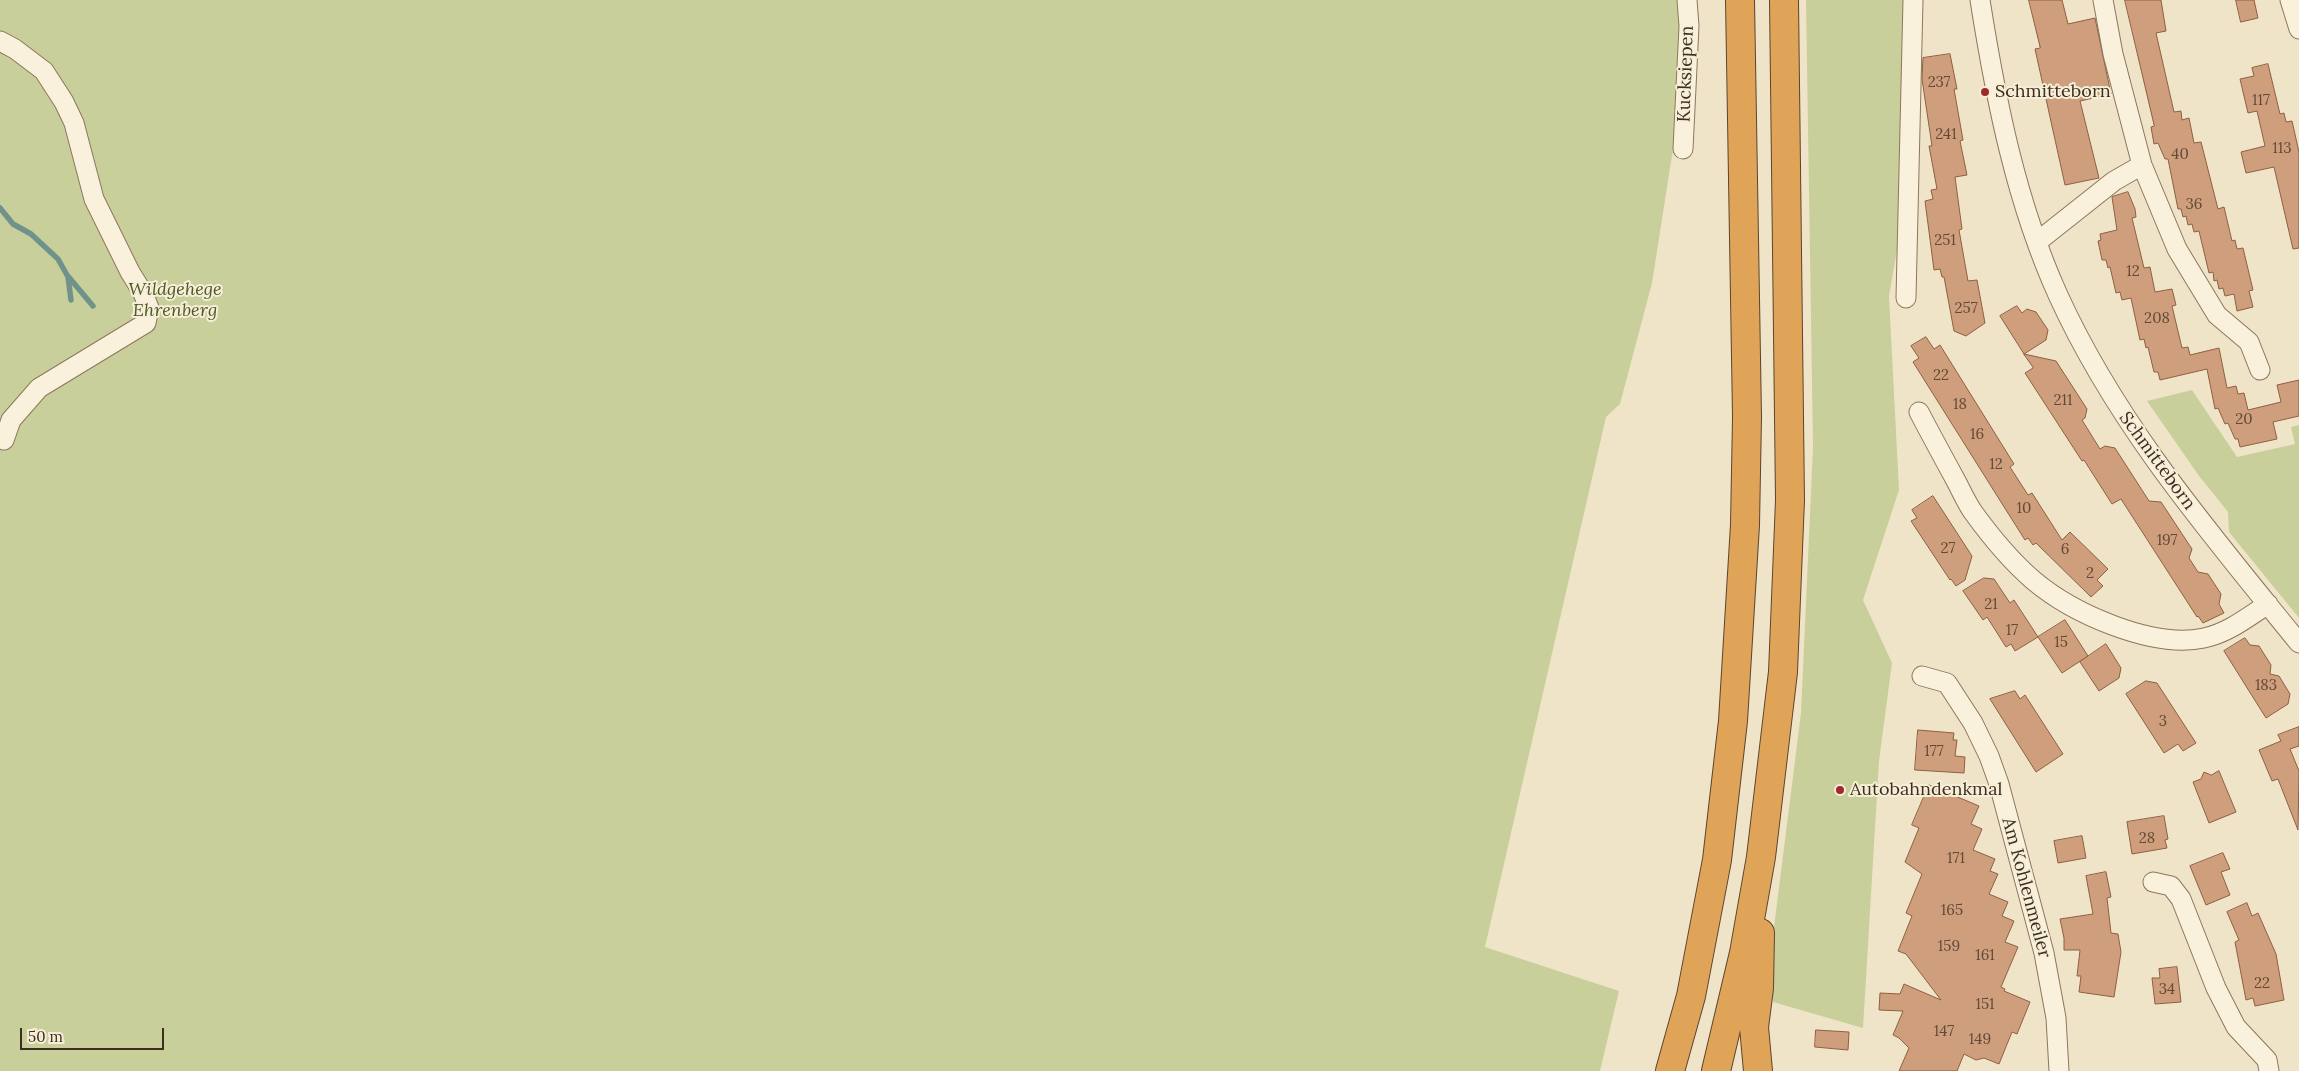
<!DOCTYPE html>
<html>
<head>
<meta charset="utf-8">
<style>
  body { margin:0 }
  #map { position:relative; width:2299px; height:1071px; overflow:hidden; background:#f0e4c8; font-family:Lora,serif }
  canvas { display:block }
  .scale { position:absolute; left:20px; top:1028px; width:144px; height:22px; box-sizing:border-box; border:2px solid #3d2e20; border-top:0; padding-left:6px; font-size:15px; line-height:18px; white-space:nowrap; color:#3d2e20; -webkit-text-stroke:4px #f7eed8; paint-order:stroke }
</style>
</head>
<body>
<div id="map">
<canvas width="2299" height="1071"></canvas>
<div class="scale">50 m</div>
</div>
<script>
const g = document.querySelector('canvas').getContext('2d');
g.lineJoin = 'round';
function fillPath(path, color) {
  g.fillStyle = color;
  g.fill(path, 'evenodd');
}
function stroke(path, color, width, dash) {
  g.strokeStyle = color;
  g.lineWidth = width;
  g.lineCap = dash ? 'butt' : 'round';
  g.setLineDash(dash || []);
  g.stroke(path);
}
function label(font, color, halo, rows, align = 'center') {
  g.font = font + ' Lora,serif';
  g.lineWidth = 4;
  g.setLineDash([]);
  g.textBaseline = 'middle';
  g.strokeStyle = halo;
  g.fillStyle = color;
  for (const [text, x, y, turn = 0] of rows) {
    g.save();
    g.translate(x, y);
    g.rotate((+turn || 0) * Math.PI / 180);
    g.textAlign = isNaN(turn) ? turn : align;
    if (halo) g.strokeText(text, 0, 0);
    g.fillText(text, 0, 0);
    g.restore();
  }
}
const green = new Path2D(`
  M0,0h1678l3,52 -8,97 -21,134 -32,121 -14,13 -121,530 134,44 -19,80h-1600z
  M1806,0h97l-2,227 -12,69 10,194 -36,110 29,63 -13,98 -16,267 -90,-26 -1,-59 29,-230 12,-266z
  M2192,390l45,67 58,-13 -4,-17 8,-2v193l-70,-86 -1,-20 -29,-36 -52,-75z`);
const stream = new Path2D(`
  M0,208l13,16 18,10 27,25 9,16 26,31
  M68,277l3,23`);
const building = new Path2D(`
  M2029,0h33l6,24 27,-6 16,76 -31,7 19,77 -34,7 -30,-136 5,-1z
  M2125,0h36l5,31 -10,2 18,79 7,-1 1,9 7,-2 5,25 7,-1 17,67 6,-2 8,34 3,-1 2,9 6,-1 10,42 -4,1 4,16 -16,4 -3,-17 -9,2 -2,-8 -4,1 -2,-9 -3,1 -1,-9 -4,1 -10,-42 -5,1 -2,-8 -4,1 -2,-9 -3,1 -2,-8h-3l-10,-50h-3l-7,-16 -4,1 -3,-17 3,-1z
  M2236,0h18l4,18 -17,4z
  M1950,54l7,35h-3l9,51 -3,1 7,34 -12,2 7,52 -3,1 9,51 9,-1 8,43 -19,13 -12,-5 -10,-54h-2l-2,-8 -6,1 -9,-69 8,-2 -2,-9 6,-1 -8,-43h3l-10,-67 1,-21z
  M2268,64l12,50 4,-1 2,9 6,-1 7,31v96l-6,1 -19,-82 -28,6 -5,-21 24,-6 -8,-35 -9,2 -8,-34 14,-3 -2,-8z
  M2128,192l7,17 1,8 -4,1 12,50 6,-1 5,25 17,-3 4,16 -4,1 10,42 6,-1 2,8 29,-7 8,40 9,-2 2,8 6,-1 4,17 33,-8 -4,-17 22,-5v36l-26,6 4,17 -37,8 -2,-8h-3l-7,-16 -3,1 -7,-16 -3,1 -8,-40 -47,11 -2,-8h-4l-6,-25 -2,1 -2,-9 -4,1 -9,-42 -9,2 -2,-8 -4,1 -6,-26 -2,1 -2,-8h-4l-4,-19 3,-1 -1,-6 17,-4 -5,-33z
  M2017,306l5,7 5,-4 9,3 12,18 -2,10 -22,14 -24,-38z
  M1926,337l8,12 6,-4 74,119 -4,3 18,28 4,-2 30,47 8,-8 38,37 -11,11 6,6 -12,11 -55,-54 -3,2 -5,-7 -3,2 -19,-30 -93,-148 6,-4 -8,-12z
  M2024,354l32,7 31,48 -2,9 -3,2 18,29 5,-3 10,2 34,53 12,1 31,47 -3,9 9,14 10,2 13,20 -2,10 5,9 -21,10 -5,-7 -1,1 -76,-118 -9,5 -28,-44 -2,1 -57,-88 8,-5z
  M1933,496l39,60 -7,24 -9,6 -5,-7 -1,1 -39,-59 6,-3 -5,-8z
  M1984,578l10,1 16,24 4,-3 24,37 -23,14 -4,-7 -5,3 -19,-30 -4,3 -20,-29z
  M2065,620l23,36 -26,17 -24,-36z
  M2245,638l5,7 9,1 12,19 -1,9 9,2 11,18 -2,10 -22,14 -42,-67z
  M2106,644l15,24 -2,10 -20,13 -19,-29z
  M2146,681l11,2 39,60 -13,8 -5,-7 -14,9 -38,-59z
  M2015,691l5,8 5,-4 38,59 -27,18 -46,-73z
  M2299,727v19l-9,3 9,22 -1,59 -20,-51 -6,2 -13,-31 22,-9 -3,-6z
  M1918,730l36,3 -1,7h4l-2,16 10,1 -1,16 -49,-3z
  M2219,771l17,41 -27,11 -16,-41 8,-3 3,-7 7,3z
  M1929,785l50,21 -8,18 11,5 -9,21 22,9 -5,12 8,3 -9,20 19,8 -6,14 12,5 -9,21 13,5 -17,40 4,2 -1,2 26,11 -13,32 -5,-2 -13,32 -15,-6 -8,2 -12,-6 -7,17h-58l10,-23 -10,-10 -6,-3 10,-24 -24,-1 1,-17 20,1 4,-10 37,16 -35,-46 -8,-3 14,-35 -6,-3 16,-39 -17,-12 14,-34 -7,-3z
  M2164,816l4,23 -3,1 2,8 -35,6 -5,-32z
  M2082,836l4,22 -28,5 -4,-22z
  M2223,853l7,16 -9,3 9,23 -24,10 -16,-39z
  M2106,872l5,25 -4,1 4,35 7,1 3,18 -7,45 -35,-5 2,-16h-4l3,-26h-16v-12l-4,-19 33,-5 -7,-38z
  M2247,903l5,13 6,-3 18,41 8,46 -29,6 -2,-8 -7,2 -11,-58 4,-2 -12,-28z
  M2177,967l4,35 -26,2 -3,-26h8l-1,-9z
  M1816,1030l33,2 -1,18 -33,-3z`);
const minor = new Path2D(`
  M1980,0c16,101 36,202 78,295 59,130 152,238 241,348
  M2103,0l10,54 29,111 35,84 40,66 32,27 11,28
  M2290,0l9,29
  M0,41l15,8 29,22 20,31 10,21 20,76 36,73 13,21 6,15 -3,15 -107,65 -28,32 -7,20
  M1683,149l6,-123 -2,-26
  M2037,242l77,-61 28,-16
  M1906,298l7,-298
  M1919,412c12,23 24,45 36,67 6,11 11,23 18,33 18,25 37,48 60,68 40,34 120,69 171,58 24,-5 44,-21 64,-34
  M1922,676l25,7 26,40 16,33 10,28 45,169 12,65 3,53
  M2153,882l18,4 10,13 35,89 20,39 31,33 2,11`);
const highway = new Path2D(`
  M1670,1071l21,-75 26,-136 16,-139 12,-196 2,-108 -7,-417
  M1716,1071l28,-118 17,-96 22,-185 7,-172 -6,-500
  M1758,1071l-4,-44 5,-39 1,-55`);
const markers = [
  [1985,92,5,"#9e2a2b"],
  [1840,790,5,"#9e2a2b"]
];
const numberNames = [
  ["237",1939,83],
  ["117",2261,101],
  ["241",1946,135],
  ["113",2282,149],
  ["40",2180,155],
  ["36",2194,205],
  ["251",1945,241],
  ["12",2133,272],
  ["257",1966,309],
  ["208",2157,319],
  ["22",1941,376],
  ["211",2063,401],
  ["18",1960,405],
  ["20",2244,420],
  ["16",1977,435],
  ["12",1996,465],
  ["10",2024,509],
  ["197",2167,541],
  ["27",1948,549],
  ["6",2065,550],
  ["2",2090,574],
  ["21",1991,605],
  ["17",2012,631],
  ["15",2061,643],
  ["183",2266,686],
  ["3",2163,722],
  ["177",1934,752],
  ["28",2147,839],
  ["171",1956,859],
  ["165",1952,911],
  ["159",1949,947],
  ["161",1985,956],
  ["22",2262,984],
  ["34",2167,990],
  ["151",1985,1005],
  ["147",1944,1032],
  ["149",1980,1040]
];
const streetNames = [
  ["Kucksiepen",1686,74,-88],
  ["Schmitteborn",2157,461,54],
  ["Am Kohlenmeiler",2026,888,75]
];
const poiNames = [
  ["Schmitteborn",1995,92],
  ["Autobahndenkmal",1850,790]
];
const parkNames = [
  ["Wildgehege",175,290],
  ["Ehrenberg",175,311]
];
fillPath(green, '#c9cf9b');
stroke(stream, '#6f938a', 5.5);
fillPath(building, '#cf9f7d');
stroke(building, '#8d5f41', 1);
stroke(minor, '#8d765c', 21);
stroke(highway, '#5b4430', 30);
stroke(minor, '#faf1dc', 19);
stroke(highway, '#e0a458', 28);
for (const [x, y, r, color] of markers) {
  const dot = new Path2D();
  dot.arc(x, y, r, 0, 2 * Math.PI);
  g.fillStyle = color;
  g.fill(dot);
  stroke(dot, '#f7eed8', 2);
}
label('15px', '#624a37', null, numberNames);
label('18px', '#3d2e20', '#f7eed8', streetNames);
label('18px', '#3d2e20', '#f7eed8', poiNames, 'left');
label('italic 18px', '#4d5a26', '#f7eed8', parkNames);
</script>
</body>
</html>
